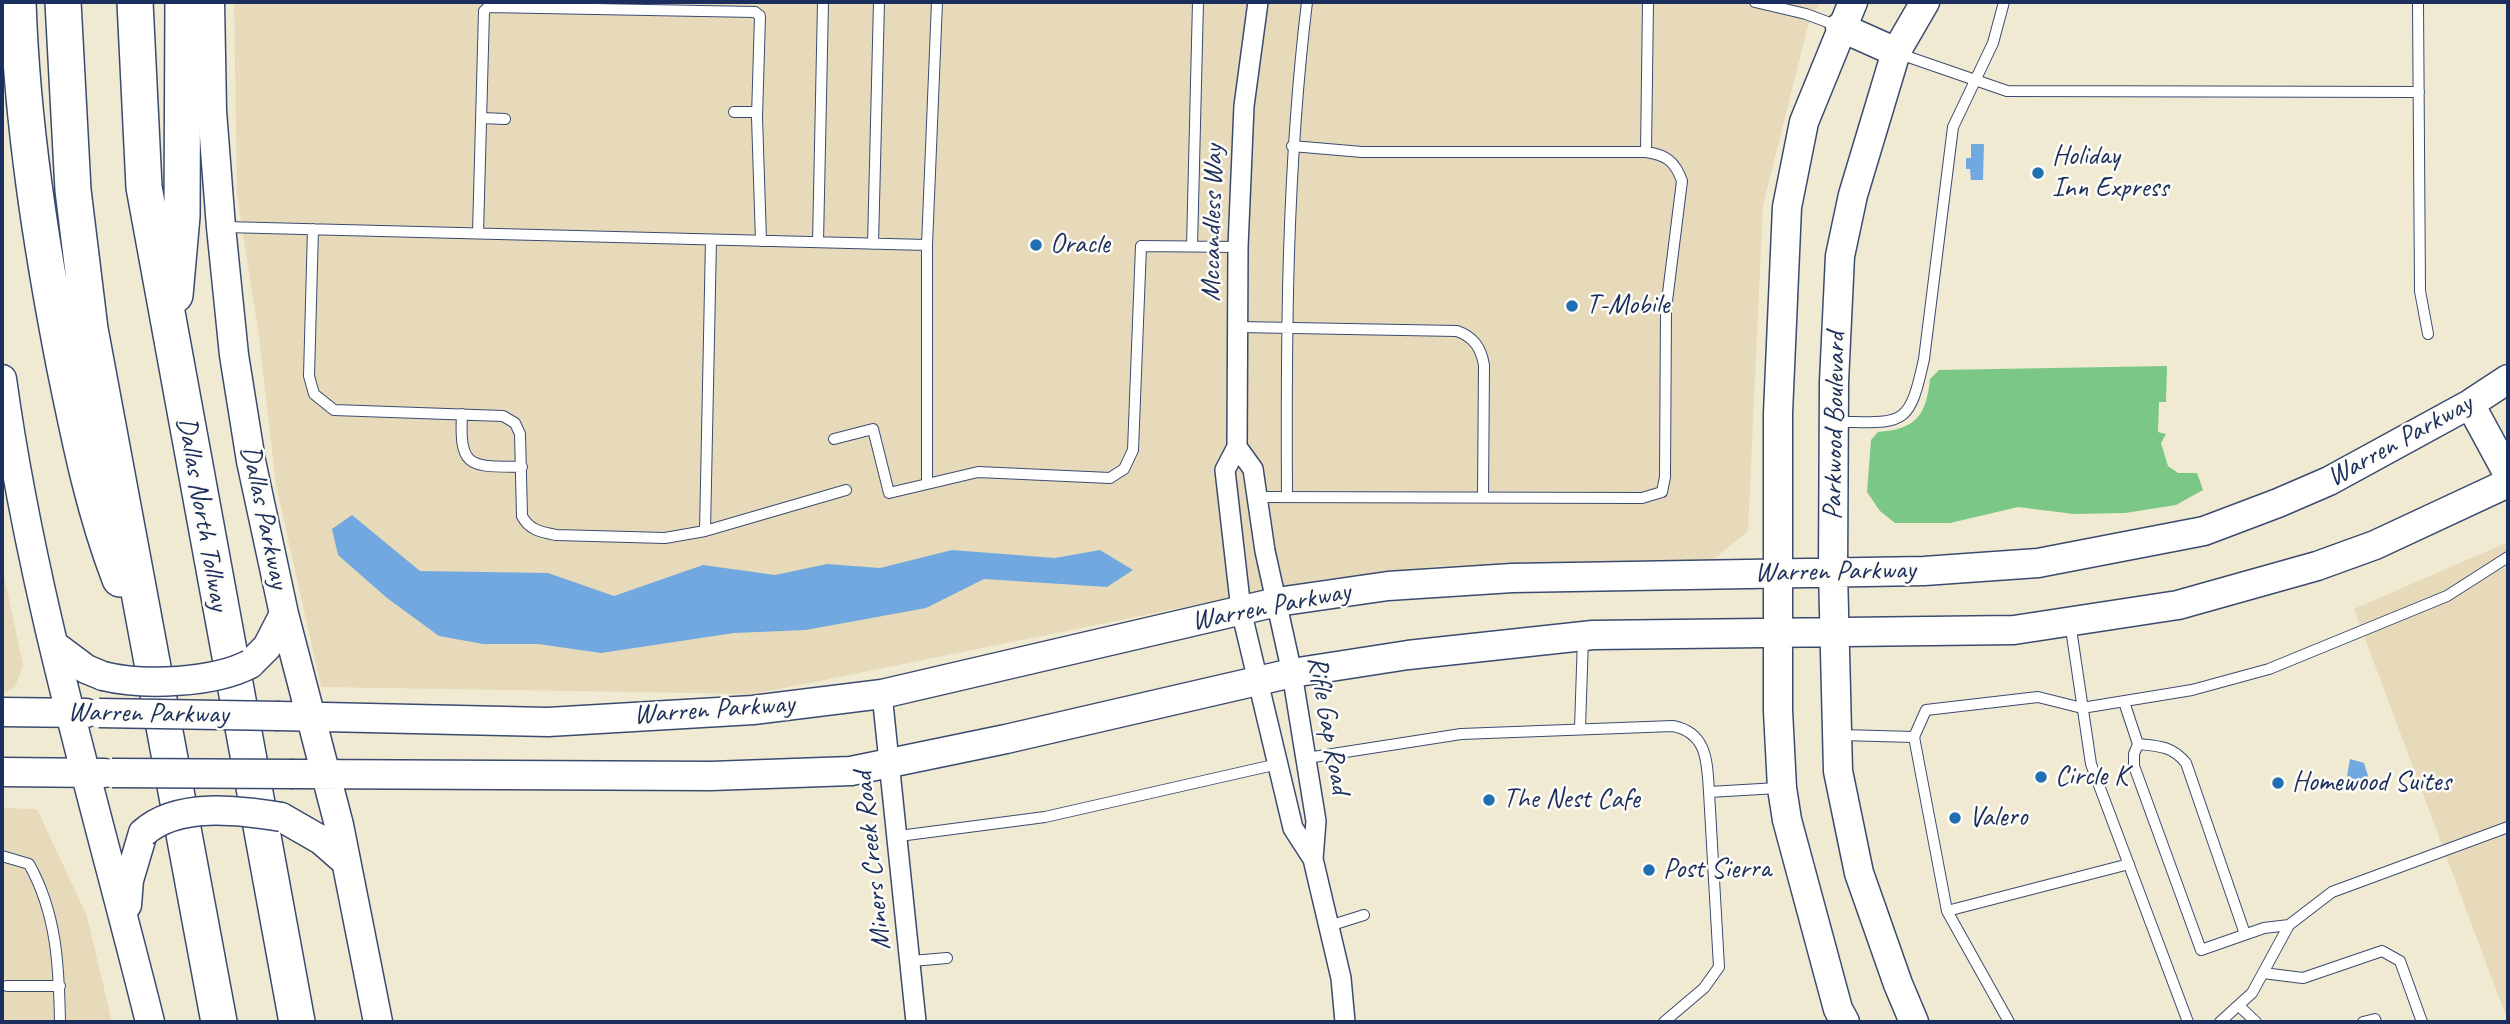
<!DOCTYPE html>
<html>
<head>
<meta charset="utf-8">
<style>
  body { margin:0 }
  #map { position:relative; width:2510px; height:1024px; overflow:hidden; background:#f1ead2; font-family:Caveat,sans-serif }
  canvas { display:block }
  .frame { position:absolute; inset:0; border:4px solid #1b2f5e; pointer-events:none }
</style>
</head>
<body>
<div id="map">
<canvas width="2510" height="1024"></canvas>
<div class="frame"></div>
</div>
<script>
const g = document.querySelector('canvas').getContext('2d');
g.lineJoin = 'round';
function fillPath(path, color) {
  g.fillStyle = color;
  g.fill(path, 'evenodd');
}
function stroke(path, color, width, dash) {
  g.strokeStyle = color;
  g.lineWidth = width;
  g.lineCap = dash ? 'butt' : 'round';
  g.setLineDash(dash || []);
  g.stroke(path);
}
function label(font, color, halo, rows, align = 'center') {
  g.font = font + ' Caveat,sans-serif';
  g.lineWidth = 5;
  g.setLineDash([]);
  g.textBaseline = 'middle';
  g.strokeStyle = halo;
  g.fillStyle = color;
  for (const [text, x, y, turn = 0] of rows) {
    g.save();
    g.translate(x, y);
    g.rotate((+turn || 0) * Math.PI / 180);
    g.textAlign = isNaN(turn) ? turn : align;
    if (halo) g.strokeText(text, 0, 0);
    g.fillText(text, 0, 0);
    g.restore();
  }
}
const built = new Path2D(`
  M234,2h1586l-12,24 -45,179 -15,326 -35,29 -273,6 -117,13 -568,115 -434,-7 -45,-202 -17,-148 -22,-142z
  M2508,542v480l-154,-413z
  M2,566l21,99 -8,22 -13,7z
  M2,808l35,1 50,107 25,106h-110z`);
const green = new Path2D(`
  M2167,366l-1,36h-7l-1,30 8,2 -5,9 7,23 10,7h19l6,17 -27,15 -51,8 -51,1 -56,-7 -68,16h-55l-15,-12 -13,-19 4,-52 7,-8c38,-3 48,-16 52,-53l9,-9z`);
const water = new Path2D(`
  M1971,144h13l-1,36h-12l-1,-11h-4v-11h5z
  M352,515l68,56 128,2 66,23 89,-31 72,10 52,-11 53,4 72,-18 103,8 45,-8 33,20 -26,17 -123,-8 -58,29 -120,22 -72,3 -133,20 -63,-9h-55l-44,-8 -52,-38 -49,-43 -6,-26z
  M2350,759l14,4 4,13 -4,11 -10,1 -8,-6z`);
const service = new Path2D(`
  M1755,2l51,12 32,12
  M2418,2l2,289 8,43
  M1897,53l110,38 412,1
  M734,112h23
  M482,118l23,1
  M1292,146l70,6h284
  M225,227l702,18 10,-243
  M313,229l-4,147 5,18 20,16 169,6 12,7 5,11 2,82c7,14 19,16 34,19l109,3 40,-7 141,-41
  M478,233l6,-222 4,-4 267,5 5,4 -3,101 4,124
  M818,242l5,-240
  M873,244l6,-242
  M1192,246l6,-244
  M1239,327l218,4c17,6 24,17 27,34l-1,131
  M462,414c-3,56 9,52 60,53
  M1837,422c66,0 72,7 87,-63l29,-232 40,-84 11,-41
  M834,439l39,-10 16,64 89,-21 132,6 14,-9 9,-19 8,-204 97,1
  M927,484v-239
  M1257,497l385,1 20,-6 3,-15 1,-168 16,-128c-7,-20 -16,-26 -36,-29l2,-150
  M1287,497c-1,-166 0,-330 20,-495
  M705,531l6,-291
  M2070,622l21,142 97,258
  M2124,702l14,42 -4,10v12l67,184 63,-22 25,-3
  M1580,728l3,-90
  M1841,735l73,2 12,-27 112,-13 44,11 110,-18 77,-21 178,-73 61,-39
  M1914,737l33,174 62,111
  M2138,744c21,2 34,2 48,19l59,171
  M1307,758l154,-24 212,-8c35,7 34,37 36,66l69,-4
  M899,836l146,-19 233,-53
  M2,856l27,8c28,50 30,103 31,158
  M1947,911l182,-47
  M1329,926l35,-11
  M912,961l35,-3
  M2263,973l40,5 79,-27 18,10 22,61
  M7,986h53
  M2239,1006l17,16
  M1664,1022l40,-34 15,-21 -10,-175
  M2220,1022l32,-29 37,-68 43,-33 176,-65
  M2363,1022l12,-3 1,3`);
const minor = new Path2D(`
  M1258,2l-14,104 -6,141 -1,200 -12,23 16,140 52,218 20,31
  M1237,447l16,22 12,82 27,122 24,148 -3,38 28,119 4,44
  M882,694l34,328`);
const secondary = new Path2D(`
  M210,2l2,109 9,116 13,128 17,106 33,153 55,211 39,197
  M1840,27l56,25
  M2,379c30,218 95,430 148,643
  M2470,404l38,70
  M54,645l32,24 17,7
  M250,664l17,-17 17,-33
  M2,712l84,1
  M279,716l269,6 205,-12 129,-16 395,-92 111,-16 124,-8 412,-7 114,-8 166,-32 74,-28 51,-22 141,-77 38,-25
  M2,772l102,1
  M294,774l417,2 140,-5 155,-32 286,-66 116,-18 185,-20 421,-5 164,-25 139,-39 58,-21 133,-62
  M281,817l40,23 24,21
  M127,905l2,-25 14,-47
  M1845,1022l-7,-13 -51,-189 -5,-32 -4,-77v-298l9,-206 17,-85 49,-120
  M1914,1022l-16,-38 -39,-111 -21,-102 -5,-199 1,-190 6,-126 13,-61 43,-143 29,-50`);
const motorway = new Path2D(`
  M18,2c4,121 23,243 46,362 15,73 29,145 56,215
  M63,2l10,188 17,139 129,693
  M135,2l9,185 153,835
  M175,295l7,-79 1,-214`);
const secondaryBridge = new Path2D(`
  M103,676c40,10 111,7 147,-12
  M99,713l180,3
  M112,773l182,1
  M143,833c34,-31 95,-23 138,-16`);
const markers = [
  [2038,173,7,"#1f6fb2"],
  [1036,245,7,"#1f6fb2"],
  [1572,306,7,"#1f6fb2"],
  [2041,777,7,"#1f6fb2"],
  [2278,783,7,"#1f6fb2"],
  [1489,800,7,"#1f6fb2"],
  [1955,818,7,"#1f6fb2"],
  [1649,870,7,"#1f6fb2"]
];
const poiNames = [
  ["Holiday",2052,157],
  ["Inn Express",2052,189],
  ["Oracle",1050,245],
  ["T-Mobile",1586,306],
  ["Circle K",2055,777],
  ["Homewood Suites",2292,783],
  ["The Nest Cafe",1503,800],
  ["Valero",1969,818],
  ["Post Sierra",1663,870]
];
const streetNames = [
  ["Mccandless Way",1213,223,-89],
  ["Parkwood Boulevard",1835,426,-89],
  ["Warren Parkway",2400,441,-29],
  ["Dallas North Tollway",202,514,80],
  ["Dallas Parkway",264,517,78],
  ["Warren Parkway",1835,572,-1],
  ["Warren Parkway",1271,607,-11],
  ["Warren Parkway",714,710,-4],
  ["Warren Parkway",148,714,1],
  ["Rifle Gap Road",1328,725,80],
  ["Miners Creek Road",873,861,-96]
];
fillPath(built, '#e7daba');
fillPath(green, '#7ac786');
fillPath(water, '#71a8df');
stroke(service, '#3b4b6f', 12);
stroke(minor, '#3b4b6f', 22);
stroke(secondary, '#3b4b6f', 31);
stroke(motorway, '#3b4b6f', 38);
stroke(service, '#fff', 10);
stroke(minor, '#fff', 19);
stroke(secondary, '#fff', 28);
stroke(motorway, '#fff', 35);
stroke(secondaryBridge, '#3b4b6f', 31, []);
stroke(secondaryBridge, '#fff', 28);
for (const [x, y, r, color] of markers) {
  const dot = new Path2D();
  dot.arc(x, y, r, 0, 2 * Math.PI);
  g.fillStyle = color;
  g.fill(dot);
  stroke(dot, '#fdfcf7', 2.5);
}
label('28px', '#1b2f5e', '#fdfcf7', poiNames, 'left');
label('28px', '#1b2f5e', '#fdfcf7', streetNames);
</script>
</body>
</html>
